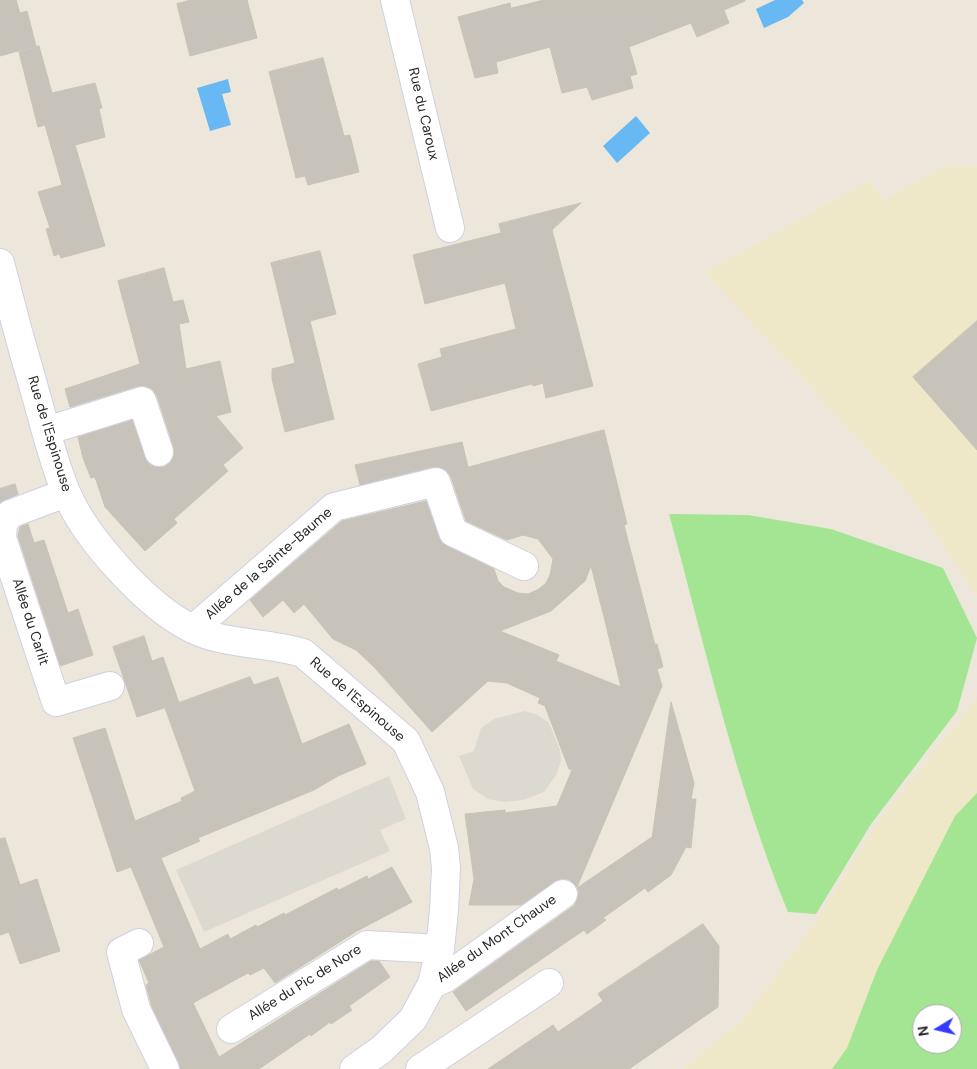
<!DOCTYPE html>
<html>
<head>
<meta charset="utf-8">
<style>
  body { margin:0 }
  #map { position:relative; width:977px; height:1069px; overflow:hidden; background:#ece7da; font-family:"DM Sans",sans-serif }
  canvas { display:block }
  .north { position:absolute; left:912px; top:1004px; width:50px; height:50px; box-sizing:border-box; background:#fff; border:1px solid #a9a9a9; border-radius:50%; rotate:261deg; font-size:14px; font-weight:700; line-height:20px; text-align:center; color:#292929 }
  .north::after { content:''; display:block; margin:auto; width:18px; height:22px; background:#343bff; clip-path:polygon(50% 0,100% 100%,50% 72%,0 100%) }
</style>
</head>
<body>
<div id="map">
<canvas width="977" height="1069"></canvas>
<div class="north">N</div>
</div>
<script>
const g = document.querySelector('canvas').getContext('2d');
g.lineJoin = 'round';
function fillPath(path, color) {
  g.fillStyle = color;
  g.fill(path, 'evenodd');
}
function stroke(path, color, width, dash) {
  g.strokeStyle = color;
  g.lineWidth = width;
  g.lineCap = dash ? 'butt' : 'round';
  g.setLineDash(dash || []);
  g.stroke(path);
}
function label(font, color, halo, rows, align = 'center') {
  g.font = font + ' "DM Sans",sans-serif';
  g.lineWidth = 4.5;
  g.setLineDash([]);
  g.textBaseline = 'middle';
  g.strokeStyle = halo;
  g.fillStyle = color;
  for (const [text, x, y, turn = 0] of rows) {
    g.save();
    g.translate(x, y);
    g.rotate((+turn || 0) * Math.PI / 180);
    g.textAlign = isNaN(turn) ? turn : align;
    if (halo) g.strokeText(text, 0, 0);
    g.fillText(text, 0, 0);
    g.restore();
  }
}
const education = new Path2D(`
  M948,165l29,1v430l-66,-100 -206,-224 166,-92 13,20z
  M977,698v371h-294l61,-50 76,-103 59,-95zM922,1014h30v30h-30z`);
const green = new Path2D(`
  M669,514l79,1 83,14 112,39 34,70 -20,73 -86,113 -55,90 -28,-2c-52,-127 -83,-265 -119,-398z
  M977,793v276h-145l15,-21 30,-78 78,-154zM922,1014h30v30h-30z`);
const plaza = new Path2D(`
  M525,711l13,4 11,8 11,27 1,11 -5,14 -12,17 -21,8 -20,2 -15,-3 -15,-10 -14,-33 15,-5 7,-23 13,-9z
  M389,776l17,43 -26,11 10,21 -186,81 -28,-62z`);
const water = new Path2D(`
  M775,0h27l2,3 -16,14 -24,11 -8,-19z
  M228,79l3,13 -9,2 9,31 -21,6 -13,-43z
  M636,116l14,17 -33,30 -14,-17z`);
const building = new Path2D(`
  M0,0h16l4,13 7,-2 9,35 -36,10z
  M191,0h56l10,38 -67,18 -13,-52z
  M544,0h201v1l-21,9 5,13 -32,14 -6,-14 -62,24 8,27 -7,2 3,12 -41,12 -5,-13 -25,6 -12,-46 -54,15 2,11 -23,5 -17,-61 52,-14 1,5z
  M39,46l13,47 43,-10 7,25 -3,1 6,28 -30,8 30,101 -44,12 -2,-4 -5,2 -8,-27 4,-1 -12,-36 24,-7 -17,-60 -7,2 -19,-75z
  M323,58l21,78 6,-1 9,37 -51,13 -3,-9 -9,2 -27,-106z
  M581,203l-29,27 41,156 -47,12 -3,-15 -10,3 -1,-2 -101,27 -13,-47 24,-7 -2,-8 76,-20 -11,-46 -80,21 -12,-49 88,-22 -2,-9z
  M320,251l16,63 -26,7 24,98 -49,13 -13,-53v-10l23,-6 -24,-100z
  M164,268l9,34 10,-2 6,22 -10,2 7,45 34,-8 11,51 -15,4 27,32 -20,17 5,6 -54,48 3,4 -32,28 -40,-44 -10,-30 -4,1 -8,-20 -5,-21 54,-17 16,43 7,4h9l6,-4 4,-7v-8l-17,-52 -5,-7 -7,-3h-7l-68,21 -5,-18 75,-25 -22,-83z
  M977,321v129l-64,-73z
  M604,430l23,94 -3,1 31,120 2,-1 6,23 -6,2 5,17 -85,201 -7,-7 -9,-1 -40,26h-52l5,-26 -9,-65 40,-4v3l52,-7 15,-36 -3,-1 -24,-63 -7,-3 2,-5 -33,-15 -19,-2 -56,51 -57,-64 -19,-18 -23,-11 -29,-35 -10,9 -11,-13 -20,17 -13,-17 92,-79 84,-20 16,42 52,26 4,12 6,6 14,6 10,1 11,-5 7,-6 4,-8 3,-16 -15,-20 -15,-4 -16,5 -41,-19 -15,-44 -5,-7 -14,-3 -72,18 -5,-20 107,-23 6,25zM591,566l14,55 16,66 -65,-26 3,-6 -59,-24 51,-20 34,-30z
  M15,484l3,10 -18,9v-14z
  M28,524l6,19 10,-3 24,73 10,-4 15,46 -33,11 -42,-130 2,-9z
  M144,636l8,25 11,-4 16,46 -42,14 -24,-70z
  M250,677l4,8 24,-8 24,67 47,-20 17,40 -28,12 -24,14 -116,48 2,3 -39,17 39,91 28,-15 2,5 26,-14 1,2 27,-14 1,2 52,-27 2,2 28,-14 1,3 24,-12 20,35 -55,29 -82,52 -11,-15 -14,7 -2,-2 -55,30 26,54 152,-96h8l11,16 -41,29 3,4 -21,14 -1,-2 -19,14 -1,-2 -51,35h-79l-28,-62 -6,-22 3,-2 -10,-23 25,-13 -33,-80 -14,5 -44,-134 32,-10 30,93 47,-20 -1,-3 14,-7 -30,-83z
  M671,702l23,81 -3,16h5l-5,49 -5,-1 -15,28 -23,17 -3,-4 -42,30 3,2 -19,14 -3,-4 -118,81 -13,-19 122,-87 4,-12 -2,-5 75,-51z
  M5,838l15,47 17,-6 23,72 -40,13 -11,-32 -9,3v-96z
  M703,924l16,22 -1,61 -89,62h-141l65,-44 5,7 45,-31 -5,-7z`);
const minor = new Path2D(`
  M395,0l55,228
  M0,263c11,44 23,88 36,132 9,32 17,66 30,97 19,46 82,116 127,137 32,16 75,13 110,24l103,88 24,51 14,56 2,20 -2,42 -4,39 -8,35 -19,35 -32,31 -27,19
  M46,431l96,-30 17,51
  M66,493l-56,21 -7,10 -1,14 54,164 54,-16
  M193,629l141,-122 102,-25 17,50 71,34
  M139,943l-18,9 15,57 29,60
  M432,984l12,-5 119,-85
  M231,1029l136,-84 73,4
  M420,1069l129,-86`);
const streetNames = [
  ["Rue du Caroux",423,114,77],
  ["Rue de l'Espinouse",49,434,73],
  ["Allée de la Sainte-Baume",269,564,-41],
  ["Allée du Carlit",30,622,72],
  ["Rue de l'Espinouse",357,700,41],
  ["Allée du Mont Chauve",497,939,-35],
  ["Allée du Pic de Nore",305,983,-32]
];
fillPath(education, '#efe8c8');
fillPath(green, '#a3e593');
fillPath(plaza, '#dcd9d1');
fillPath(water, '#68b9f3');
fillPath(building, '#c7c3ba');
stroke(building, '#c7c3b4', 1);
stroke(minor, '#cfd0e3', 30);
stroke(minor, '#fff', 28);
label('14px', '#292929', '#fff', streetNames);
</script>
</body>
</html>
